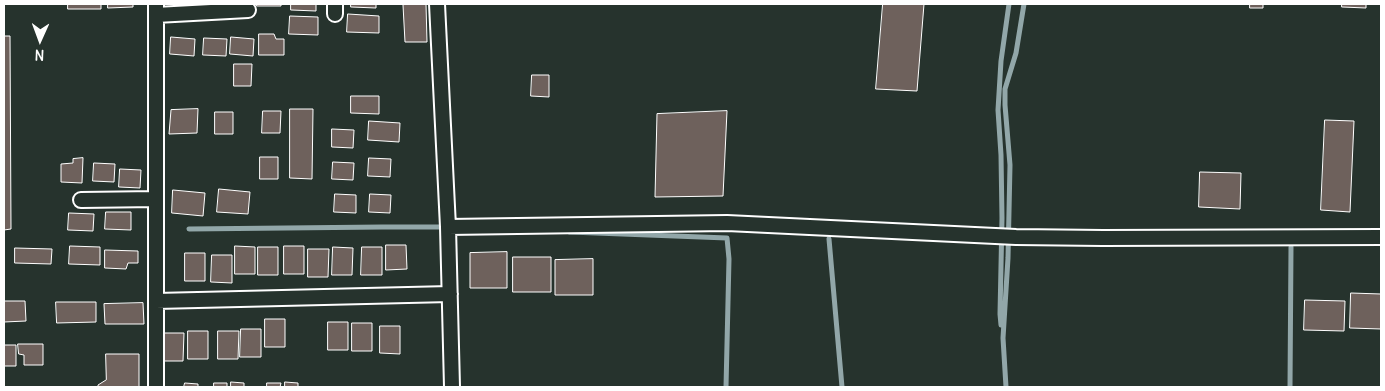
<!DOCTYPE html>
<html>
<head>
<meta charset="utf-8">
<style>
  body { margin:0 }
  #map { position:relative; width:1385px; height:391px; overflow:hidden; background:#26332d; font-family:Delius,sans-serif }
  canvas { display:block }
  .frame { position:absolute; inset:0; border:5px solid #fff; pointer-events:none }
  .north { position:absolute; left:15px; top:15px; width:50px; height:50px; -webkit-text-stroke:4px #26332d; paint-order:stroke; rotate:182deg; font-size:14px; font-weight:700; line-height:20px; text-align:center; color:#fff }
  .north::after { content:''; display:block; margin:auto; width:18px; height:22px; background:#fff; clip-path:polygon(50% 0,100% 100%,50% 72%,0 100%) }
</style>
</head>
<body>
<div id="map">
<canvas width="1385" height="391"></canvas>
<div class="frame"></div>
<div class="north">N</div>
</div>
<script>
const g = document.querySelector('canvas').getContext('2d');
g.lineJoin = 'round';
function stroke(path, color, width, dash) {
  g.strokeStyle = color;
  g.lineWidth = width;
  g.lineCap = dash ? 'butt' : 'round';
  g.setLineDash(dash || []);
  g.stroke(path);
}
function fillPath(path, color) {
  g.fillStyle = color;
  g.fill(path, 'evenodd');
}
const stream = new Path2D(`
  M189,229l193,-2h64
  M570,232l157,6 2,21 -3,128
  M829,239l13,148
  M1001,325l-1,-11 2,-96 -1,-63 -3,-45 3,-49 8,-57
  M1006,387l-3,-49 5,-80 2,-93 -5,-60v-16l11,-36 8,-49
  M1290,387l1,-140`);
const building = new Path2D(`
  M68,4h33v5h-33z
  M108,4h25v3l-25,1z
  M257,4h24v2h-24z
  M291,4h25v7l-25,-1z
  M351,4h25v4l-25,-1z
  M426,4l1,38h-22l-2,-37z
  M883,4h41l-7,87 -41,-2z
  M1250,4h13v4h-13z
  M1342,4h24v4l-24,-1z
  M348,14l31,2v17l-32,-1z
  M290,16l28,1v18l-29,-1z
  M259,34h15l2,5h8v16h-25z
  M4,36h6l1,193 -7,1z
  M171,37l24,2 -1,17 -24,-2z
  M231,37l23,2 -1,17 -23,-2z
  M204,38l23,1 -1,17 -23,-1z
  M234,64h18l-1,22h-17z
  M532,75h17v22l-18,-1z
  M351,96h28v18l-28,-1z
  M198,109l-1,24 -28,1 2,-24z
  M290,109h23l-1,70 -22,-1z
  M263,111h18l-1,22h-18z
  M727,111l-4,85 -68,1 2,-83z
  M215,112h18v22h-18z
  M1325,120l29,1 -4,91 -29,-2z
  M369,121l31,2 -1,19 -31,-2z
  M332,129l22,1 -1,18 -21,-1z
  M260,157h18v22h-18z
  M83,158l-1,25 -21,-1v-18l12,-1v-4z
  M369,158l22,1 -1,18 -22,-1z
  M333,162l21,1 -1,17 -21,-1z
  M94,163l21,1 -1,18 -21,-1z
  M120,169l21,1 -1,18 -21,-1z
  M1200,172l41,1 -1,36 -41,-2z
  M219,189l31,3 -2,22 -31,-2z
  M173,190l32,3 -2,23 -31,-3z
  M335,194l21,1v18l-22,-1z
  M370,194l21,1 -1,18 -21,-1z
  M106,212h25v18l-26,-1z
  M69,213l25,1 -1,17 -25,-1z
  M386,245h20l1,24 -21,1z
  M70,246l30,1v18l-31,-1z
  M235,246l20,1v27h-20z
  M284,246h20v28h-20z
  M258,247h20v28h-20z
  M333,247l20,1 -1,27h-20z
  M362,247h20v28h-21z
  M15,248l37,1 -1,15 -36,-1z
  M308,249h21l-1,28h-20z
  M105,250l33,1v12h-10l-2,6 -21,-1z
  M507,252v36h-37v-35z
  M185,253h20v28h-20z
  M212,255h20v28l-21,-1z
  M513,257h38v35h-38z
  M593,259v36h-38v-35z
  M1351,293l30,1v35l-31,-1z
  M1305,300l40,1 -1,30 -40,-1z
  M4,301h21l1,20 -22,1z
  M56,302h40v20l-39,1z
  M143,303l1,21h-39l-1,-20z
  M265,319h20v28h-20z
  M328,322h20v28h-20z
  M352,323h20v28h-20z
  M380,326h20v28l-20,-1z
  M241,329h20v28h-21z
  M188,331h20v28h-20z
  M218,331h21l-1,28h-20z
  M163,333h21l-1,28h-20z
  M18,344h25v21h-19v-10l-5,-1z
  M4,345h12v21h-12z
  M106,354h33v33h-41v-2l8,-5z
  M231,382l13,1v4h-13z
  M285,382l13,1v4h-13z
  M185,383l13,1v3h-14z
  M214,383h13v4h-13z
  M267,383h14l-1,4h-13z`);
const minor = new Path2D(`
  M156,4v383
  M437,4l11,223 4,160
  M335,14v-10
  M156,15l92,-5
  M81,200l75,-1
  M448,227l279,-4 289,14 87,1 278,-1
  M156,301l294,-7`);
stroke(stream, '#92a7a9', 5);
fillPath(building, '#6e615c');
stroke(building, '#fff', 1);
stroke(minor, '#fff', 18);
stroke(minor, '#26332d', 14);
</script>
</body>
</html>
